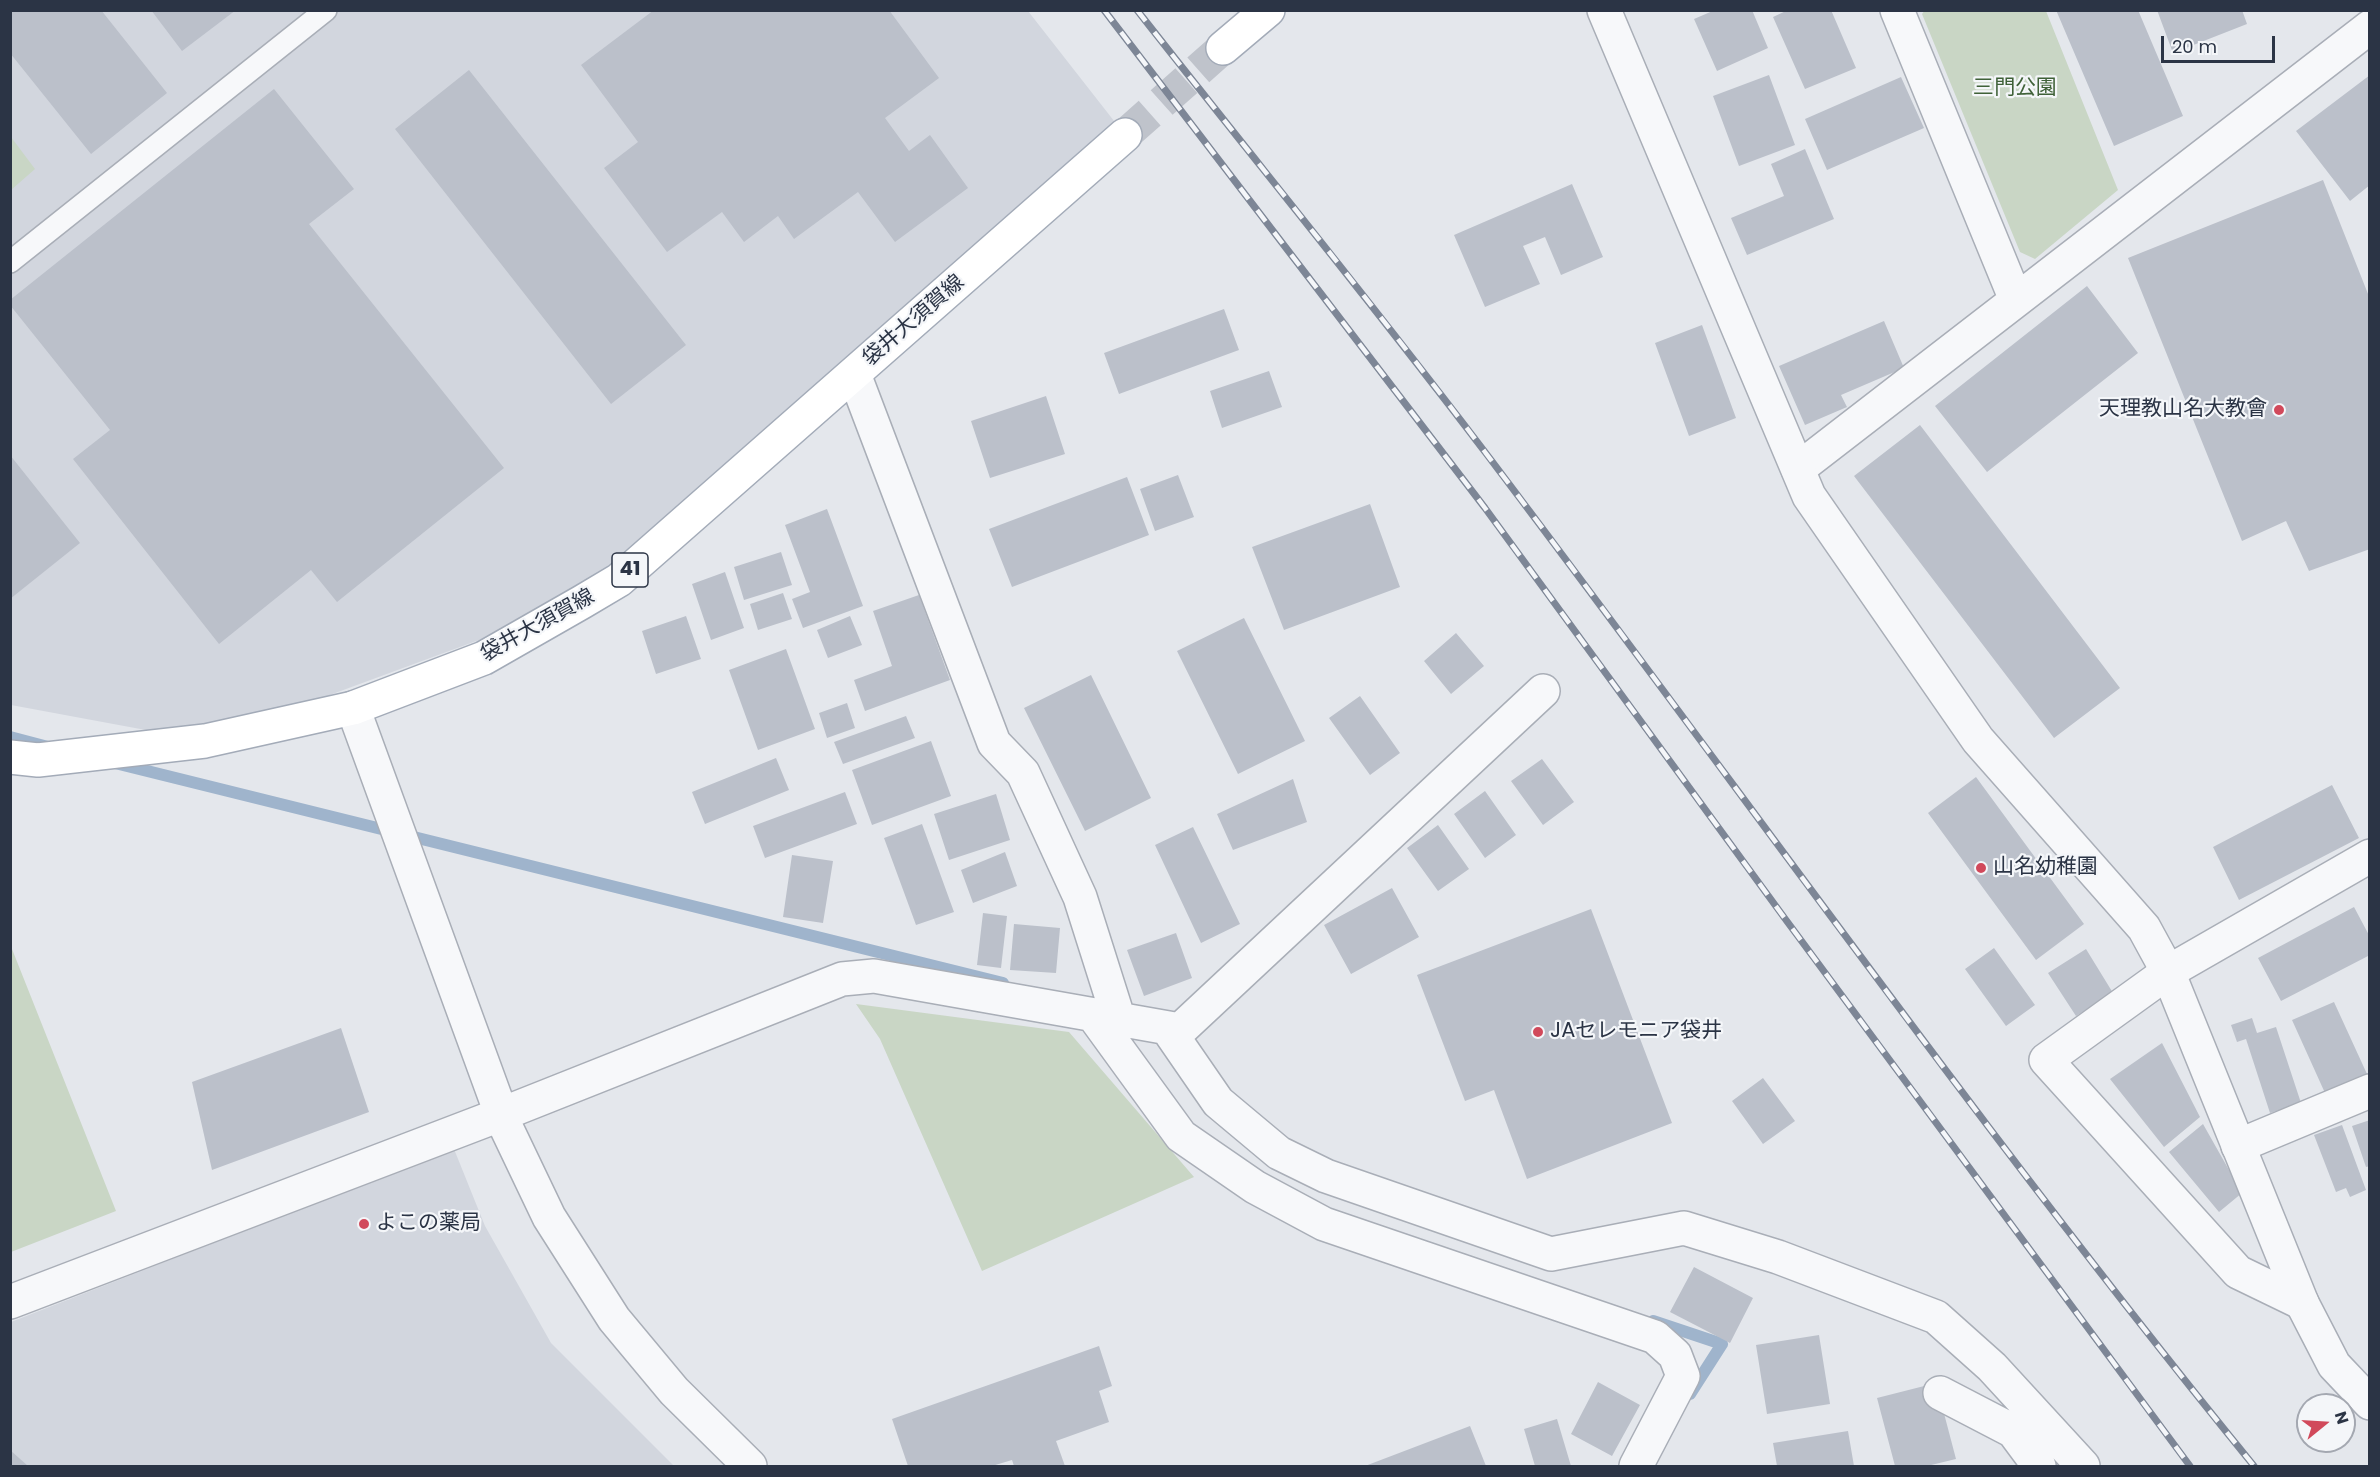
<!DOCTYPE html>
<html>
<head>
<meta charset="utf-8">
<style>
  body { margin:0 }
  #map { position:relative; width:2380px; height:1477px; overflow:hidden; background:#e4e7ec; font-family:Poppins,sans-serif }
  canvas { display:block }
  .frame { position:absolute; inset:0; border:12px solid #2b3445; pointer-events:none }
  .north { position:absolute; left:2296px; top:1393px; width:60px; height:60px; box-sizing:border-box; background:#f4f6f9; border:2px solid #a4a8b1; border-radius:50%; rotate:72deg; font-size:16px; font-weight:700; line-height:24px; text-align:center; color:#2b3445 }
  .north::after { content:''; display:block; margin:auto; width:21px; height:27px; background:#d1495b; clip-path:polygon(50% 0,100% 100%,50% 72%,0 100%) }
  .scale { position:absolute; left:2161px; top:36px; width:114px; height:27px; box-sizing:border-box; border:3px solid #2b3445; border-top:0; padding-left:8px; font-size:18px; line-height:21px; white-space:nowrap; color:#2b3445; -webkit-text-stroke:4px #f4f6f9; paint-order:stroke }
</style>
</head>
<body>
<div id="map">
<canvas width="2380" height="1477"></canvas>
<div class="frame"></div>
<div class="north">N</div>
<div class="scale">20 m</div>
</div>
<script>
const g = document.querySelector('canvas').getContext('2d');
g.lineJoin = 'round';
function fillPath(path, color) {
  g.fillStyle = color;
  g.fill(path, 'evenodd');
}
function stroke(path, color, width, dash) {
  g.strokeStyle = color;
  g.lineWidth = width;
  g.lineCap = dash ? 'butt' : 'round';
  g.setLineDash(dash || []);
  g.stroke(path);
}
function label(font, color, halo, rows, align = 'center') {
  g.font = font + ' Poppins,"Noto Sans JP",sans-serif';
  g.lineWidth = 4.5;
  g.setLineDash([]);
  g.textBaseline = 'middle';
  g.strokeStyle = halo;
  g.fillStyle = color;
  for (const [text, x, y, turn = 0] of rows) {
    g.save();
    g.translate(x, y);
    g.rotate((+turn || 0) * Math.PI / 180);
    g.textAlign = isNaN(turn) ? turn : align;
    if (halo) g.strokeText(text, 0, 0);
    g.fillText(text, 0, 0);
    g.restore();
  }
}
const built = new Path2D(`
  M11,11h1017l97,124 -543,467 -377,139 -194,-36z
  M454,1149l31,77 66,117 123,123h-663v-144z`);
const green = new Path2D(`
  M1925,10l121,1 72,179 -83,69 -15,-7 -98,-238z
  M11,137l24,32 -24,21h-1z
  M10,944l106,267 -105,41h-1z
  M856,1004l213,28 125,145 -212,94 -102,-232z`);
const stream = new Path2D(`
  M10,737l38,10
  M115,763l888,220
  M1653,1321l69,23 -32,50`);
const building = new Path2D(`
  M10,10h91l66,83 -76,61 -81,-101z
  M151,10h85l-54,41z
  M654,10h235l50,68 -54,40 24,33 21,-16 38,53 -73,54 -37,-50 -64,47 -16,-23 -34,26 -22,-30 -55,40 -63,-84 34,-26 -57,-77z
  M1715,10h37l16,38 -51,23 -23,-52z
  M1788,10h43l25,58 -51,21 -32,-72z
  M2056,10h82l45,106 -69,30z
  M2157,10h85l5,14 -74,29z
  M469,70l217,275 -75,59 -216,-275z
  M1769,75l26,70 -56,21 -26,-70z
  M2370,75v110l-20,16 -54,-70z
  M1901,77l23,51 -97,42 -22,-51z
  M274,89l80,100 -45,35 195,244 -167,134 -26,-32 -92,74 -146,-185 37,-29 -100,-125v-5z
  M1805,149l29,70 -87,36 -16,-37 53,-22 -13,-32z
  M2323,180l47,119v250l-61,22 -23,-50 -44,20 -114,-283z
  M1572,184l31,73 -42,18 -16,-38 -22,9 17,38 -55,23 -31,-72z
  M2087,286l51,67 -151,119 -52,-66z
  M1224,309l15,41 -120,44 -15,-41z
  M1884,321l20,47 -63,27 6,12 -42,18 -26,-59z
  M1702,325l34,93 -47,18 -34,-93z
  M1269,371l13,36 -60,21 -12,-37z
  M1046,396l19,58 -75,24 -19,-57z
  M1920,425l200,263 -66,50 -200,-262z
  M10,455l70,88 -70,56z
  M1178,475l16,42 -39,14 -15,-42z
  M1127,477l22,58 -137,52 -23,-58z
  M1370,504l30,83 -116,43 -32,-83z
  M827,509l36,97 -60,22 -11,-29 18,-7 -25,-67z
  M781,552l11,33 -48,15 -10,-33z
  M725,572l19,56 -33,12 -19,-56z
  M783,593l9,26 -34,11 -8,-26z
  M919,595l31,85 -85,31 -11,-31 38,-14 -19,-55z
  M686,616l15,43 -45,15 -14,-43z
  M850,616l12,29 -34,13 -11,-28z
  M1244,618l61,123 -67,33 -61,-123z
  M1456,633l28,33 -33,28 -27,-33z
  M786,649l29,80 -57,21 -29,-80z
  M1091,675l60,123 -66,33 -61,-123z
  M1360,696l40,57 -30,22 -41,-57z
  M847,703l8,25 -28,10 -8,-25z
  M906,716l9,22 -72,26 -9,-22z
  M931,741l20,55 -79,29 -20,-55z
  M776,758l13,32 -84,34 -13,-32z
  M1542,759l32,43 -31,23 -32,-44z
  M1976,777l108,147 -48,36 -108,-147z
  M1293,779l14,43 -74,28 -16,-36z
  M2332,785l27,53 -120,62 -26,-53z
  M1485,791l31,44 -31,23 -31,-44z
  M845,792l12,32 -92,34 -12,-32z
  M996,794l14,46 -61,20 -15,-46z
  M922,824l32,88 -38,13 -32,-87z
  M1438,825l31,44 -31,22 -31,-43z
  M1193,827l47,97 -39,19 -46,-98z
  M1005,852l12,34 -44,17 -12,-33z
  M792,855l41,6 -10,62 -40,-6z
  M1392,888l27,49 -68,37 -27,-49z
  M2354,907l16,30v18l-89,46 -23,-43z
  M1591,909l81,214 -145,56 -33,-89 -29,11 -48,-126z
  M983,913l24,3 -6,52 -24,-3z
  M1014,924l46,4 -4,45 -46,-3z
  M1176,933l16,45 -48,18 -17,-46z
  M1994,948l41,57 -29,21 -41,-57z
  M2086,949l27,44 -37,23 -28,-43z
  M2334,1002l33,72 -42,19 -33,-73z
  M2252,1018l5,15 19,-6 25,76 -31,10 -24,-74 -9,3 -6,-17z
  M341,1028l28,84 -157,58 -20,-88z
  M2162,1043l38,74 -36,30 -54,-68z
  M1763,1078l32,43 -32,23 -31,-43z
  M2370,1120v46l-4,1 -14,-41z
  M2203,1124l39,69 -23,19 -50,-60z
  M2342,1125l24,65 -16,7 -4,-9 -10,4 -22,-57z
  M1694,1267l59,31 -23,45 -60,-31z
  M1819,1335l11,69 -63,10 -11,-69z
  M1099,1346l13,40 -13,5 10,31 -53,19 9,25h-51l-2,-6 -20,6h-84l-16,-47z
  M1598,1382l42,23 -28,51 -41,-22z
  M1936,1383l20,76 -29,7h-32l-18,-68z
  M1557,1419l14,47h-36l-11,-37z
  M1470,1426l16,40h-121z
  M1848,1431l6,35h-77l-4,-23z
  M10,1450l18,16h-18z`);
const primaryTunnel = new Path2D(`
  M1125,135l98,-87`);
const service = new Path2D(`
  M10,262l316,-252`);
const minor = new Path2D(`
  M1897,10l119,290
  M854,374l140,369 29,30 57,124 39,123
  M1798,469l572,-442
  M1093,1015l88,121 74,51 69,37 331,113 20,18 8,21 -47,90
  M1167,1028l51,74 61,51 47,23 225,78 133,-26 94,29 158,60 56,50 91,99
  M2238,1146l132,-55
  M10,1302l492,-188 340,-135 32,-3 306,54 363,-339
  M2302,1303l-64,-31 -192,-212 122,-88 202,-116
  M1940,1393l73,38 26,35`);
const tertiary = new Path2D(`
  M1604,10l205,486 169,244 166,188 24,44 134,331 32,62 36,38
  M353,708l153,419 43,90 65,102 60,72 76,75`);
const primary = new Path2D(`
  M1223,48l45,-38
  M10,757l28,3 167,-19 148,-33 131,-50 98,-56 37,-22 506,-445`);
const rail = new Path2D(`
  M1104,10l381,498 301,412 404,546
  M1137,10c116,148 235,293 348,442 256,338 501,685 769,1014`);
const markers = [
  [2279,410,6,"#d1495b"],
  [1981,868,6,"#d1495b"],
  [1538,1032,6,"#d1495b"],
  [364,1224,6,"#d1495b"]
];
const shields = [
  [630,570,36]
];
const shieldNames = [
  ["41",630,570]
];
const parkNames = [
  ["三門公園",2015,89]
];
const streetNames = [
  ["袋井大須賀線",914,321,-41],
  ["袋井大須賀線",538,626,-29]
];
const poiNames = [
  ["天理教山名大教會",2267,410,"right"],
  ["山名幼稚園",1993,868],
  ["JAセレモニア袋井",1550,1032],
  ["よこの薬局",376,1224]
];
fillPath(built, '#d2d6de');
fillPath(green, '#c9d6c5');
stroke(stream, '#9fb4cc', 12);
fillPath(building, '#bbc0ca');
stroke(primaryTunnel, '#bfc3cb', 33, [33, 16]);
stroke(service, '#a9aeb7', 24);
stroke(minor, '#a9aeb7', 36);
stroke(tertiary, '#a9aeb7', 36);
stroke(primary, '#a3abb8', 36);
stroke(service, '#f7f8fa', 21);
stroke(minor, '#f7f8fa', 33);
stroke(tertiary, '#f7f8fa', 33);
stroke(primary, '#fff', 33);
stroke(rail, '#7d8696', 7);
stroke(rail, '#f4f6f9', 4.5, [14]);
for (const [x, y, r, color] of markers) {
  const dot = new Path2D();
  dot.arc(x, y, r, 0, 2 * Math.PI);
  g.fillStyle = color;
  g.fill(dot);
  stroke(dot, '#f4f6f9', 2);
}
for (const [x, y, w] of shields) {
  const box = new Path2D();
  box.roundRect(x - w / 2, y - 17, w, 34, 4.5);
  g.fillStyle = '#f4f6f9';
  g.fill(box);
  stroke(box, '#2b3445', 1.5);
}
label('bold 20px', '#2b3445', null, shieldNames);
label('21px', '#3f6138', '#f4f6f9', parkNames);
label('21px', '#2b3445', '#f4f6f9', streetNames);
label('21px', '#2b3445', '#f4f6f9', poiNames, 'left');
</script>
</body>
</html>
